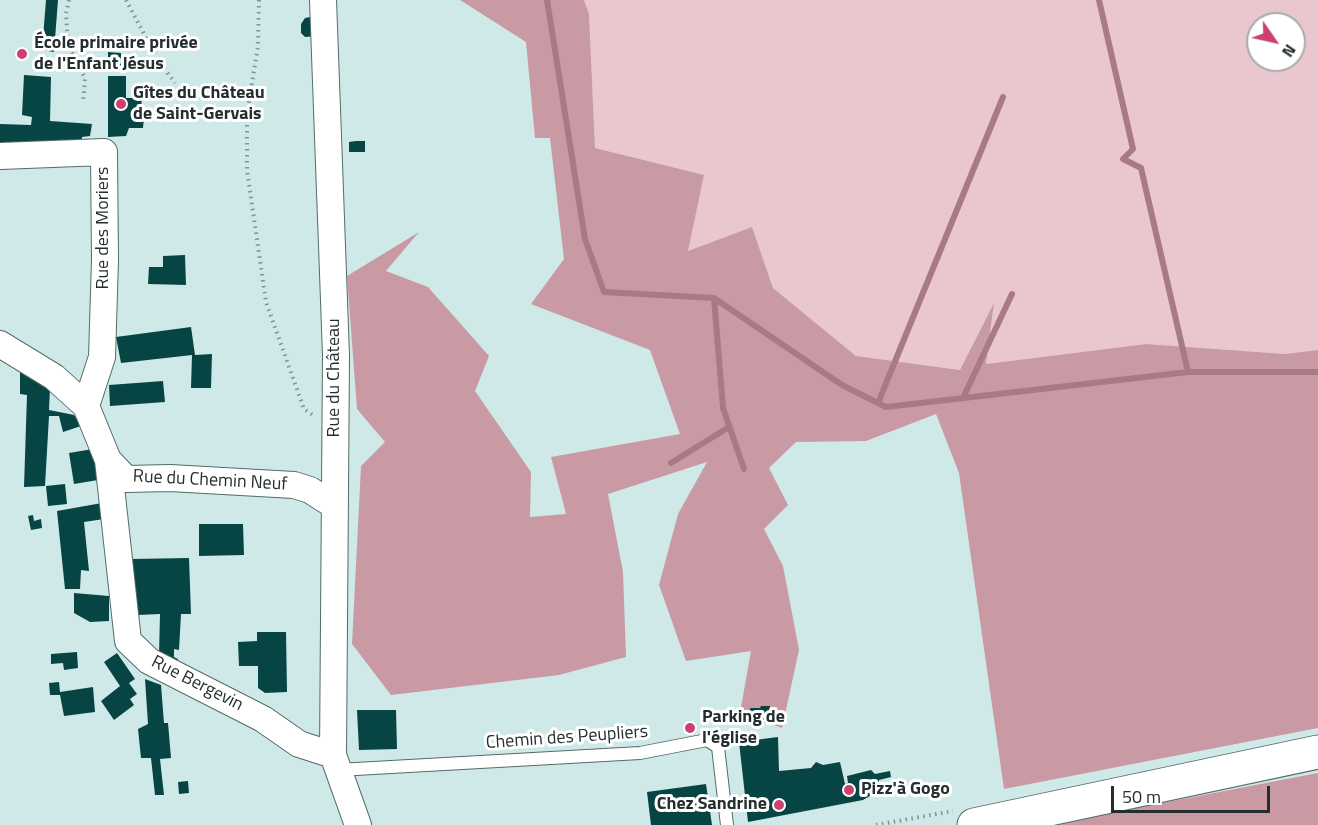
<!DOCTYPE html>
<html>
<head>
<meta charset="utf-8">
<style>
  body { margin:0 }
  #map { position:relative; width:1318px; height:825px; overflow:hidden; background:#cfe9e8; font-family:"Titillium Web",sans-serif }
  canvas { display:block }
  .north { position:absolute; left:1246px; top:12px; width:60px; height:60px; box-sizing:border-box; background:#fff; border:2px solid #a8abab; border-radius:50%; rotate:124deg; font-size:16px; font-weight:700; line-height:24px; text-align:center; color:#252e2e }
  .north::after { content:''; display:block; margin:auto; width:21px; height:27px; background:#ce416e; clip-path:polygon(50% 0,100% 100%,50% 72%,0 100%) }
  .scale { position:absolute; left:1111px; top:786px; width:159px; height:27px; box-sizing:border-box; border:3px solid #252e2e; border-top:0; padding-left:8px; font-size:18px; line-height:21px; white-space:nowrap; color:#252e2e; -webkit-text-stroke:4px #fff; paint-order:stroke }
</style>
</head>
<body>
<div id="map">
<canvas width="1318" height="825"></canvas>
<div class="north">N</div>
<div class="scale">50 m</div>
</div>
<script>
const g = document.querySelector('canvas').getContext('2d');
g.lineJoin = 'round';
function fillPath(path, color) {
  g.fillStyle = color;
  g.fill(path, 'evenodd');
}
function stroke(path, color, width, dash) {
  g.strokeStyle = color;
  g.lineWidth = width;
  g.lineCap = dash ? 'butt' : 'round';
  g.setLineDash(dash || []);
  g.stroke(path);
}
function label(font, color, halo, rows, align = 'center') {
  g.font = font + ' "Titillium Web",sans-serif';
  g.lineWidth = 6;
  g.setLineDash([]);
  g.textBaseline = 'middle';
  g.strokeStyle = halo;
  g.fillStyle = color;
  for (const [text, x, y, turn = 0] of rows) {
    g.save();
    g.translate(x, y);
    g.rotate((+turn || 0) * Math.PI / 180);
    g.textAlign = isNaN(turn) ? turn : align;
    if (halo) g.strokeText(text, 0, 0);
    g.fillText(text, 0, 0);
    g.restore();
  }
}
const green = new Path2D(`
  M584,0h734v350l-33,4 -139,-10 -160,20 8,-59 -34,65 -104,-14 -83,-68 -21,-61 -64,24 16,-76 -109,-27 -6,-134zM1258,24h36v36h-36z`);
const forest = new Path2D(`
  M460,0h124l5,14 6,134 109,27 -16,76 64,-24 21,61 83,68 104,14 34,-67 -8,61 160,-20 139,10 33,-4v378l-314,61 -45,-316 -23,-59 -70,27 -70,1 -27,26 19,37 -24,24 19,37 16,84 -17,78 -42,-15 11,-62 -65,10 -27,-76 19,-71 29,-52 -99,32 15,78 3,85 -67,18 -168,20 -39,-51 9,-178 24,-24 -28,-33 -10,-133 72,-44 -33,39 42,16 61,69 -14,35 56,81 -1,45 36,-3 -15,-57 129,-23 -30,-84 -119,-46 33,-45 -14,-121h-15l-9,-96z
  M1318,773v52h-271z`);
const stream = new Path2D(`
  M547,0l38,239 19,53 110,6 128,87 44,22 302,-35h130
  M1099,0l34,149 -10,10 18,9 47,204
  M714,298l9,110 21,61
  M963,398l49,-104
  M878,403l125,-306
  M671,463l58,-36`);
const building = new Path2D(`
  M46,0h12l-4,52 -12,-2z
  M316,16l1,20 -12,1 -4,-4v-9l4,-6z
  M108,52l13,1v16l-13,-1z
  M24,75l27,2 -1,44 42,3 -2,12 -8,1 -1,15 -81,-2v-26l31,1 1,-8 -10,-2z
  M108,76h18v22h16l-2,19 4,1 -1,10h-14l-3,8 -18,1z
  M356,141h9v11h-16v-10z
  M185,255l1,30 -38,-1 1,-17h14v-11z
  M191,327l4,28 17,-1 -1,34h-20l1,-33 -71,8 -5,-26z
  M20,368l30,19 -1,23 25,5 7,11 -18,6 -4,-16h-10l-4,70 -21,1 3,-92 -7,-1z
  M163,381l2,21 -55,4 -1,-21z
  M93,449l5,31 -24,4 -5,-31z
  M65,484l2,20 -19,2 -2,-20z
  M102,503l2,16 -20,3 5,49 -8,-1 -1,19h-15l-8,-78z
  M33,515l1,6 7,-2 1,9 -11,2 -3,-14z
  M199,524h44l1,31 -45,1z
  M189,558l2,56h-10l-2,36 -5,-1v8l4,2 -1,5 -18,-9 1,-41 -23,1 -6,-56z
  M74,593l35,3v25l-19,1 -16,-9z
  M257,632h29l1,60 -22,1 -7,-5v-22h-19l-1,-24 19,-1z
  M77,652l1,16 -14,2 -1,-7 -12,1v-10z
  M117,653l18,26 -6,4 8,11 -7,5 4,6 -20,15 -13,-19 19,-15 -16,-24z
  M145,679l16,6 3,38h4l3,35 -11,1 4,36h-9l-4,-37h-10l-3,-29 10,-5z
  M59,682l1,10 33,-5 2,25 -31,4 -4,-21h-10l-1,-12z
  M761,706h9v17h-19l-1,-15h10z
  M357,710h39l1,39 -38,1z
  M778,737l1,34 32,-3 5,-6 7,3 17,-3 5,22 3,-1 -1,-7 24,-6 4,4 15,-3 1,6 -12,3 -4,13 -12,7 -115,22 -9,-80z
  M188,781l1,12 -10,1 -1,-12z
  M706,784l6,41h-61l-4,-33z`);
const path = new Path2D(`
  M69,0l-3,14 2,31 17,33 -2,25
  M126,0l32,60 17,23
  M259,0l-1,46 -11,68v56l19,132 38,107 9,6
  M876,825l77,-14`);
const lane = new Path2D(`
  M338,770l302,-17 67,-13 11,7 9,78`);
const street = new Path2D(`
  M323,0l13,355 -3,400
  M0,156l104,-4 1,108 -3,97 -16,49
  M0,344l54,33 32,29 22,54 18,19 44,-1 124,7 16,5 25,16
  M108,460l20,181 21,20 114,58 36,25 34,11 25,70`);
const secondary = new Path2D(`
  M974,825l344,-73`);
const markers = [
  [22,54,6,"#ce416e"],
  [121,104,6,"#ce416e"],
  [690,728,6,"#ce416e"],
  [849,790,6,"#ce416e"],
  [779,805,6,"#ce416e"]
];
const poiNames = [
  ["École primaire privée",34,44],
  ["de l'Enfant Jésus",34,65],
  ["Gîtes du Château",133,94],
  ["de Saint-Gervais",133,115],
  ["Parking de",702,718],
  ["l'église",702,739],
  ["Pizz'à Gogo",861,790],
  ["Chez Sandrine",767,805,"right"]
];
const streetNames = [
  ["Rue des Moriers",104,228,-90],
  ["Rue du Château",335,378,-90],
  ["Rue du Chemin Neuf",210,481,3],
  ["Rue Bergevin",197,684,27],
  ["Chemin des Peupliers",567,738,-4]
];
fillPath(green, '#eac7ce');
fillPath(forest, '#c99aa3');
stroke(stream, '#a87b84', 6);
fillPath(building, '#074444');
stroke(lane, '#546b6a', 14);
stroke(street, '#546b6a', 28);
stroke(secondary, '#546b6a', 35);
stroke(path, '#809292', 4, [1.5, 4.5]);
stroke(lane, '#fff', 12);
stroke(street, '#fff', 26);
stroke(secondary, '#fff', 33);
for (const [x, y, r, color] of markers) {
  const dot = new Path2D();
  dot.arc(x, y, r, 0, 2 * Math.PI);
  g.fillStyle = color;
  g.fill(dot);
  stroke(dot, '#fff', 2);
}
label('bold 18px', '#252e2e', '#fff', poiNames, 'left');
label('18px', '#252e2e', '#fff', streetNames);
</script>
</body>
</html>
